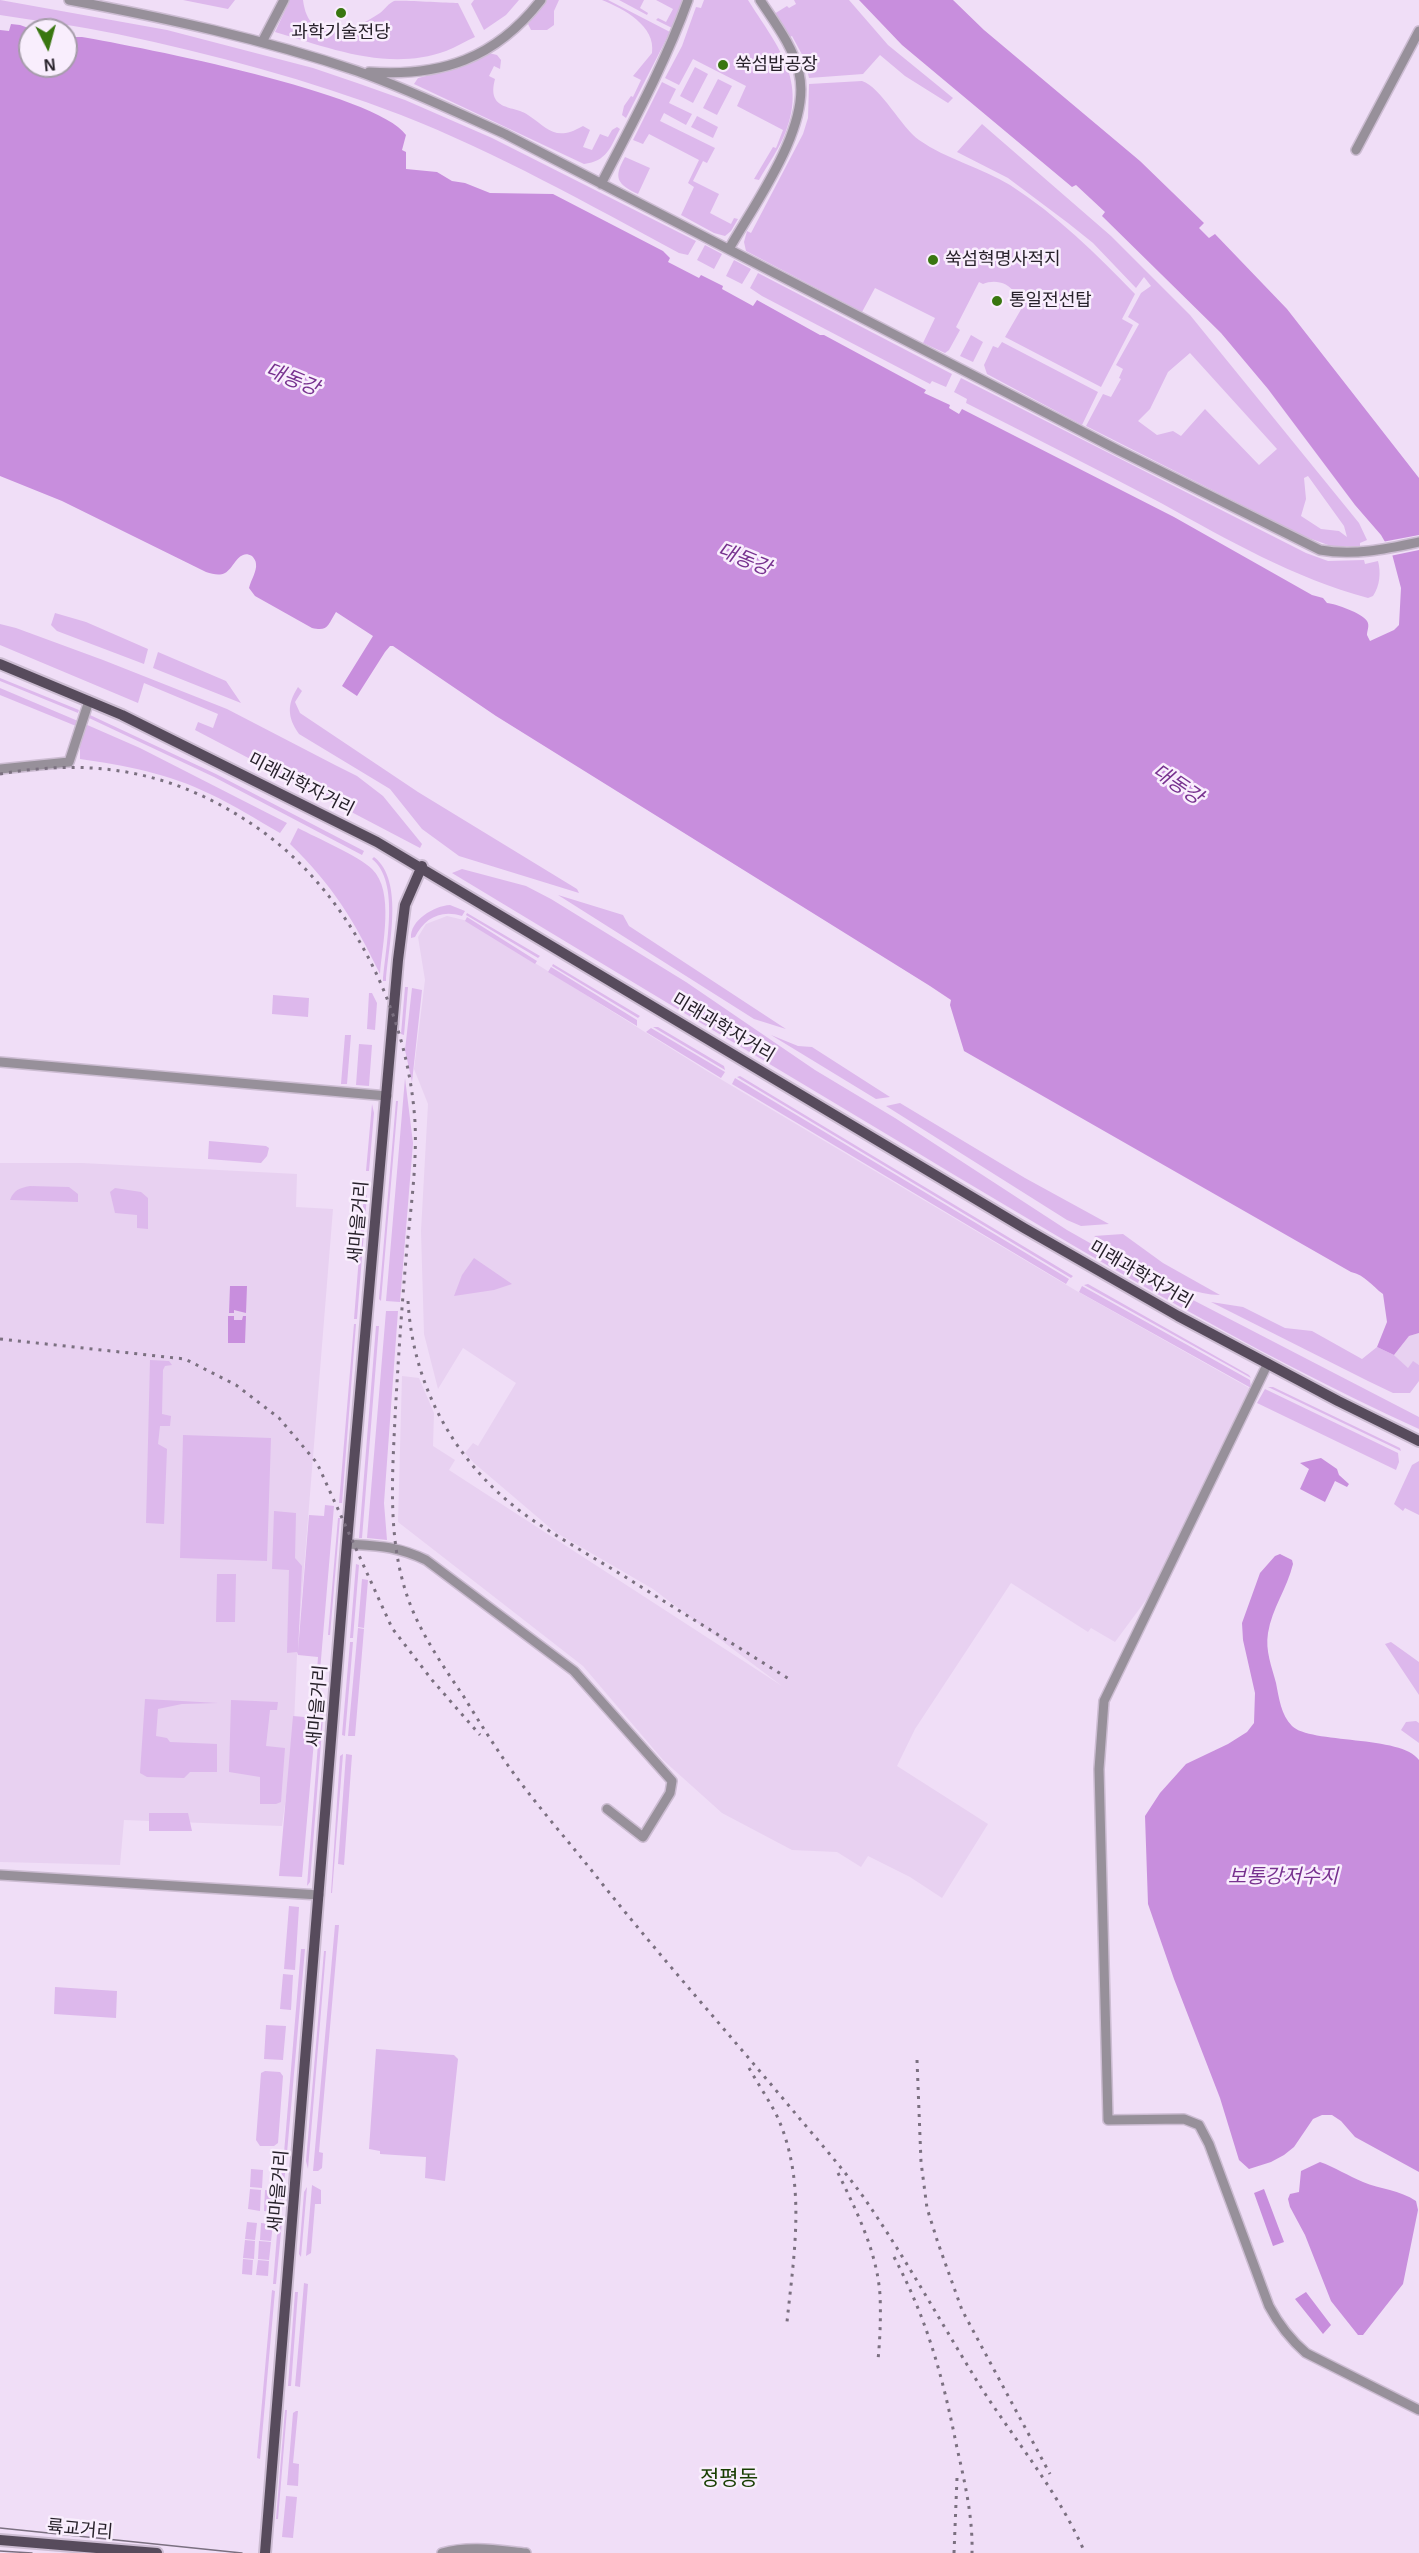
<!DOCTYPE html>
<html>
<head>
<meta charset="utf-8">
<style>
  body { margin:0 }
  #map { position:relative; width:1419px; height:2553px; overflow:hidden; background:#f0def7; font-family:Arial,sans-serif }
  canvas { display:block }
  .north { position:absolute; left:18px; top:18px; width:60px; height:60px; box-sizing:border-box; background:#f9eefd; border:2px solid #a59ca9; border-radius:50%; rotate:174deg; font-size:16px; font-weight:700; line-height:24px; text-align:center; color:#27212a }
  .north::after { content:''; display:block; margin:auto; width:21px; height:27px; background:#397610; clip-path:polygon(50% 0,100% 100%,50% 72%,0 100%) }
</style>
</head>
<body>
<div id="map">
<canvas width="1419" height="2553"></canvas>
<div class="north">N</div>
</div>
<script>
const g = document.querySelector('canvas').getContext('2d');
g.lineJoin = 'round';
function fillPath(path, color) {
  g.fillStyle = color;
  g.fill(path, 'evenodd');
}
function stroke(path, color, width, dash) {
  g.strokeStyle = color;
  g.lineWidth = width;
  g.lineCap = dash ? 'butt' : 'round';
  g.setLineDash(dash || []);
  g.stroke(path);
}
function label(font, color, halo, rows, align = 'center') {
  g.font = font + ' Arial,"Noto Sans KR",sans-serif';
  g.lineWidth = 5;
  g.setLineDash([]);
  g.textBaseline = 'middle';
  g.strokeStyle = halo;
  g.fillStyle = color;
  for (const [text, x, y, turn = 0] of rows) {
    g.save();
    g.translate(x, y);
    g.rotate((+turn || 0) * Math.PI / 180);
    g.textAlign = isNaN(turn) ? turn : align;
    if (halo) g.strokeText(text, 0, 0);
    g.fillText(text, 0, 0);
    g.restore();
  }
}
const built = new Path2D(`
  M447,916l21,5 239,150 188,112 180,107 176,99 -102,207 -34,46 -24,-14 -3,4 -77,-49 -96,146 -18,37 91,58 -46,74 -32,-21 -42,-21 -7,11 -24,-15 -45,-2 -70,-37 -59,-53 -80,-94 -185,-144 4,-146 17,2 15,35 -1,33 22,14 -6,10 333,216 -129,-97 -98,-57 -81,-69 -9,-10 8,-10 5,3 38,-63 -53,-35 -25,41 -14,-55 -3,-103 7,-127 -14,-35 11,-89 -7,-43 8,-13z
  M0,1163h82l215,11 -1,33 37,2 -36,446 -4,91 -11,80 -158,-6 -4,45 -120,-3z
  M1419,1333v32l-6,-3 -5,7 -14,-14 15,-19z`);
const green = new Path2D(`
  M0,0l167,30 146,38 47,16 45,16 87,38 204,103 -8,14 -9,-2c-91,-49 -181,-100 -278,-138 -91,-35 -188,-61 -284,-81 -38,-8 -78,-13 -117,-19z
  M183,0h52l-7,9z
  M290,0h13c6,48 49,32 77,13 5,-4 9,-10 14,-12 11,-1 50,2 64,2l17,34c-9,4 -19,10 -29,14 -58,21 -116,-3 -171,-19z
  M474,0h45l-13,15 -22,15 -13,-26z
  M547,0h12l-5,11v14l-7,5h-16l-3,-6z
  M602,0h6l62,32 -44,86 -4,-3 2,-9 7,-10 2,1 8,-17 -8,-4 19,-23c4,-27 -28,-44 -50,-53z
  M619,0h25l-4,8 8,5 -1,2z
  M656,0h27l-11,28 -16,-8 2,-2 8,4 7,-13z
  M704,0h44c27,43 59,78 38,131 -6,17 -18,33 -27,49l-5,-1 19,-32 3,1 7,-18 -46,-24 9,-20 -53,-27 -14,26 -14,-7 17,-32 14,-39 5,1z
  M794,0h55l39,45 65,53 -5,5 -43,-27 -25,-21 -17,19 -54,4 -4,-18 -13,-24 -2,1 -16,-23 13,-8 2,2 7,-4z
  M489,53l8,2 4,5 -1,9 -6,-3 -5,10 6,3c-9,33 20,26 33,36 21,14 27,27 55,11l7,4 -7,17 9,3 8,-16 8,3 4,-7 5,-3 3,2c-10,19 -13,32 -36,35l-170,-80 4,-6 41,-10z
  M695,67l13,7 -15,29 -13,-7z
  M718,79l14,7 -15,29 -14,-7z
  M862,81c19,6 39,46 57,59 27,19 63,28 91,45 47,30 86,69 125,109l-13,25 11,6 -32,62 -96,-50 18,-31c-6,-4 -4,-8 -8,-13 -7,-11 -21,-14 -32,-9l-4,-2 -23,45 4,3 -11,20 -4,3 -22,-10 12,-25 -60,-30 -13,24 -116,-61 -2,-9 3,-11 4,2 52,-99 5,-16 1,-34z
  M662,82l14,7 -7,14 23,11 -6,11 -22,-12 -4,8 55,27 -8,15 -4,-2 -10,20 26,13 -9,19 21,11 3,-6 4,1 -7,12 -6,5 -11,-3 -33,-18 13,-28 -6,-4 11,-23 -50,-26 -6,10 -10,-4z
  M697,116l21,11 -5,11 -22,-11z
  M982,124l129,112 79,79 169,208 8,17 -7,3v4l-29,-1 -28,-10 -217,-110 17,-32 8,3 10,-18 -2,-1 4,-9 -7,-4 23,-41 -11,-7 13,-24 10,-7 -7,-9 -8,11 -43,-45 -25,-20 -60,-45 -51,-26zM1190,353l87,96 -18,16 -54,-56 -24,27 -8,-5 -16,4 -19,-14 12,-12 18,-37zM1308,476l36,50 3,11 -8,-6 -18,-2 -20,-13 5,-17 -2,-21z
  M625,157l25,11 -12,26c-21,-10 -25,-16 -13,-37z
  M705,245l17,9 -8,15 -17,-9z
  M734,260l17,9 -9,15 -16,-8z
  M758,273l194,101 -6,13 -14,-6 -2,3 -168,-88 -12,-8z
  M971,335l12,7 -10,20 -13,-6z
  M1002,342l96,50 -16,33 -95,-51 -3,-9 9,-19 5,2z
  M961,378l345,175 22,8 36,-1 1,4 13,-3c3,11 2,25 -5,35l-5,2c-74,-20 -140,-58 -207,-95 -64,-34 -130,-67 -195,-100l1,-4 -13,-7z
  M55,613l31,9 62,27 -4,15 -87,-33 -6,-6z
  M0,624l16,4 87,32 124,49 108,56 22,11 26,20 39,48 -2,4 -225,-118 3,-8 15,6 5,-14 -74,-31 -6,20 -138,-58z
  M158,652l68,29 15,22 -88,-35z
  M0,678l79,32 -1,3 -78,-32z
  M298,687l4,4 -7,11 5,11 118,79 159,97 2,4 -120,-37 -37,-27 -32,-40 -91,-55c-12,-17 -12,-30 -1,-47z
  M0,688l78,33 -2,5 -76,-31z
  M90,715l126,59 148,77 -2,4 -148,-78 -125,-59z
  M85,724l55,24 147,75 -7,10c-23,-13 -46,-28 -70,-39 -40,-20 -86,-29 -130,-35v-13z
  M298,828c19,10 61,28 74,41 23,22 10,76 8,105 -25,-52 -48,-90 -90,-130z
  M374,857c31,24 14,90 12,124h-3c2,-33 18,-99 -11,-122z
  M462,869l64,17 25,13 135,83 129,88 80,48 172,112 97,55 255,132v12c-173,-79 -338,-178 -501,-276 -155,-93 -311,-186 -466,-280z
  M558,895l65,20 6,11 157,103 -32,-10z
  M450,905l15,6 -3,5c-22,-7 -38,3 -47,21l-4,1c-1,-18 23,-32 39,-33z
  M467,913l73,43 -2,2 -72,-43z
  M467,917l70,44 -2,3 -70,-43z
  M553,964l87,52 -2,2 -86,-52z
  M551,967l86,53v6l-89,-54z
  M405,987h3l-4,48 -3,-1z
  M412,988l10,2 -10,92 -7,-32z
  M369,993h3l5,10 -2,27 -8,-1z
  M273,995l36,3 -1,19 -36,-3z
  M653,1027h5l66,39 1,4z
  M651,1028l74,44 -4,6 -75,-46z
  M345,1035h6l-4,49h-6z
  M771,1035l27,11 14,1 78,50 -14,2z
  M359,1044l13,1 -3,41 -13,-1z
  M740,1076l333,200 -2,2 -334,-201z
  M405,1078l8,65 -13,159 -14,-1z
  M735,1078l334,201 -3,5 -334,-200z
  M396,1101h2l-17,200 -2,-2z
  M900,1103l125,75 84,46 -28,2 -14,-6 -181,-114z
  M372,1104l2,9 -5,58h-3z
  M209,1141l57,5 3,2 -2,8 -6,7 -53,-4z
  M30,1186l39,1 9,7v8l-68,-2c4,-10 9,-12 20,-14z
  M115,1188l26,4 7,6v31l-11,-1v-13l-22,-2 -5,-21z
  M364,1194l3,1 -10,124h-3z
  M1123,1234l40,29 57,32c-47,-1 -87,-37 -126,-59z
  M474,1258l38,26 -18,6 -40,6 8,-21z
  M1088,1284l161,91 2,3 -167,-93z
  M1082,1286l168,94 1,8 -172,-96z
  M1211,1302l32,5 42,21 27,3 50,28 15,-12 17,8 14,13 5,-7 6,4v16l-9,12h-17l-25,-12z
  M386,1311h12l-14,192 3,37 -20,-2z
  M354,1324h2l-14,179h-3z
  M376,1326h3l-17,212h-3z
  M150,1360l19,1 3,4 -7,1 -2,4 -1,44 9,2 -1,10h-10l-2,18 9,5 -3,75 -18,-1z
  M1268,1387h5l127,61 1,3z
  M1265,1389l133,64 1,9 -3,8 -139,-67z
  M183,1435l88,3 -4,123 -87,-3z
  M1419,1461v54l-14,-7 -2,3 -9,-7 18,-39z
  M325,1505l9,1 -14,165h-3l1,-14 -20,-2 -1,-3 -10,1 2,-83 -17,-1 2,-58 22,2 -1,45 7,8 -4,85 11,-136 15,1z
  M338,1518h2l-10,117h-2z
  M356,1564l3,1 -6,73h-3z
  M217,1574h19l-1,48h-19z
  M362,1579l6,1 -4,48 -6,-1z
  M358,1628l6,1 -9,107h-7z
  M350,1642h3l-8,94 -3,-1z
  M1391,1642l28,20v33l-34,-51z
  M145,1699l73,4 -36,1 -24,5 -2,27 11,2 3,4 47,2v28h-27l-6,6 -37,-1 -7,-4z
  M231,1700l47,2 -1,8h-7l-4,36 19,2 -4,54 -5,2h-16v-27l-31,-5z
  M321,1705h3l-14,177 -3,4z
  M293,1716l23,2 -14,159 -23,-1z
  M1416,1721l3,2v20l-18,-13 5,-8z
  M343,1754l-11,139h-1l9,-137z
  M346,1754l6,1 -8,110 -6,-1z
  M149,1813h39l4,18h-43z
  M289,1906l10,1 -4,63 -11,-1z
  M335,1925h4l-20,227 4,1 -1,15 -4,3h-5z
  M301,1949h4l-18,204h-3z
  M324,1951h2l-18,218 -2,-8z
  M283,1974l10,1 -2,35 -11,-1z
  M55,1987l62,4 -1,27 -62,-4z
  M266,2025l20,1 -3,34 -19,-1z
  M376,2049l78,6 4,4 -13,122 -20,-3 1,-21 -46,-3v-3l-11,-2z
  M265,2071l15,1 3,4 -5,67 -4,3h-14l-4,-6 5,-67z
  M283,2160h3l-4,52h-4z
  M251,2169l12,1 -1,18 -12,-1z
  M312,2185l9,5v14h-6l-4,49 -5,3z
  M307,2187l-6,70 -2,-3 5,-62z
  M250,2189l11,1 -1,21 -12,-2z
  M265,2190l10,1 -2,21 -9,-1z
  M247,2222l10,1 -2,17 -10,-1z
  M278,2222h4l-6,62h-3z
  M261,2223l12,1 -2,17 -11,-1z
  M245,2240l10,1 -1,18 -11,-1z
  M259,2241l12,1 -2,18 -11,-1z
  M243,2259l10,1 -1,15 -10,-1z
  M258,2260l11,1 -1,15 -12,-1z
  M304,2283l4,1 -8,103 -5,-1z
  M272,2290l3,1 -15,168 -3,-1z
  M295,2292h3l-7,94h-3z
  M285,2410h2l-9,109h-2z
  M296,2411h2l-5,52 6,1 -1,22 -11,-1 6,-72z
  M286,2496l11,1 -4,41 -11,-1z`);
const water = new Path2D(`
  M859,0h94l31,30 156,131 64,62 -5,5 10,10 6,-4 72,75 132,169v855l-10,3 -15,19 -17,-8 10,-25 -4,-28c-11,-8 -18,-19 -32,-22l-387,-221 -14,-46 1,-5 -21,-14 -434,-270 -103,-70h-3l-5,6 -28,44 -15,-10 31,-50 -37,-24c-8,13 -8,20 -24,16l-57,-32 -6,-8c2,-8 8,-17 7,-24 0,-3 -2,-6 -4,-8 -13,-8 -18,12 -27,17 -6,3 -12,1 -19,-1l-144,-71 -62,-25v-446l9,1 2,-7 9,1 14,5h-4v36h36v-29h16c58,10 295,56 324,98l-4,15 4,2v17l31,3 15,9 13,2 25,10 63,1 110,57 7,7 -2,4 31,16 2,-3 22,11 -1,3 31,17 4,-6 63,35h4l102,55 -2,3 26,12 -1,3 10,6 3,-5 212,108 138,78 11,3 4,5c9,1 35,10 40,18 3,5 0,9 0,14l3,6 24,-11 5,-5 2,-37 -9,-34 -11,-19 -26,-30 -87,-116 -47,-56 -119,-117 3,-4 -29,-27 -4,2 -170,-142z
  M230,1286h17l-1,27 -12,-3v3h-5z
  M228,1316h6v4h8l1,-4h3l-1,27h-17z
  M1321,1458l16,11 2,6 10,9 -2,3 -12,-6 -10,21 -25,-13 9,-20 -9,-6z
  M1280,1554l12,6 1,4c-6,25 -21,44 -25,69 -3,18 4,34 8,50 3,15 5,32 16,43 18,18 110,9 127,34v412l-64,-35 -14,-16 -9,-6h-10l-9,4 -19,28 -10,8 -13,7 -22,7 -10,-9 -19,-62 -46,-119 -26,-75 -3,-88 15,-23 26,-29 42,-20 19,-12 7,-9 1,-30 -12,-53 -1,-17 18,-50 15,-17z
  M1320,2162c15,5 28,14 43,20 17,7 37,8 53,19l2,9 -15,74 -40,51h-5l-27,-34 -26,-66 -15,-28 -2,-8 2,-5 9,-2 2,-21z
  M1264,2189l20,53 -11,4 -19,-53z
  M1306,2292l25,33 -8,9 -28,-35z`);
const pier = new Path2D(`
  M1419,535v15l-29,6 -8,-14z`);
const minor = new Path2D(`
  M69,0c97,18 194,39 288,71 51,18 99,41 148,63l613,316 202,100c34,6 66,-1 99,-8
  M262,42l22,-42
  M369,72c72,5 126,-13 172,-72
  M1356,150l63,-119
  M601,184c31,-60 64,-120 87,-184
  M729,249c26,-46 83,-123 70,-176 -6,-27 -24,-50 -39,-73
  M0,769l69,-7 20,-61
  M0,1062l387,34
  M1268,1363l-164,338 -5,68 9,351 76,-1 15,6 10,19 60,162c10,19 21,33 37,47l113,57
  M348,1544c31,2 49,2 78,16l148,111 98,110 -2,12 -27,44 -36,-28
  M0,1875l319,20
  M442,2553c28,-8 55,-3 84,0`);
const major = new Path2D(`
  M0,664l122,51 255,127 647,386 154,88 160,85 81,40
  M0,2540l157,13
  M265,2553l83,-1023 50,-570 7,-55 17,-39`);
const tram = new Path2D(`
  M0,2528l242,25
  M0,2551l32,2`);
const rail = new Path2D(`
  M0,774c97,-17 178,-2 259,55 92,65 149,183 156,293 2,42 -4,84 -8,125 -5,57 -9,114 -12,171 -3,64 -8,130 17,191 13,31 33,60 52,88 14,23 28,45 43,67 26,37 57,72 85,107 64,81 132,157 198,236 24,29 50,58 72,88 44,63 80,130 120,194 35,54 77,104 103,164
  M408,1301c5,90 52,170 126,220 30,20 62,38 93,57 54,34 108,67 162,101
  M0,1339l185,20 51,26 43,33 38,45 75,165 40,52 48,55
  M917,2060l4,102 6,46 11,35 24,67 88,164
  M749,2068c9,16 20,32 28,48 30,66 17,137 10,206
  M838,2173c19,39 39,79 42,122 1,22 0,44 -2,65
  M894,2257c34,64 49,121 63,191 8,35 16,70 15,105
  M954,2553l3,-75`);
const markers = [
  [341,13,6,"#397610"],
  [723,65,6,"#397610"],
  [933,260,6,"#397610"],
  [997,301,6,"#397610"]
];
const poiNames = [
  ["과학기술전당",341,33,"center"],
  ["쑥섬밥공장",735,65],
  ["쑥섬혁명사적지",945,260],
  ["통일전선탑",1009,301]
];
const streetNames = [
  ["미래과학자거리",301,785,27],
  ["미래과학자거리",723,1028,31],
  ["새마을거리",359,1222,-85],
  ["미래과학자거리",1141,1275,30],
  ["새마을거리",318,1706,-85],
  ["새마을거리",279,2191,-85],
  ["륙교거리",80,2530,5]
];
const waterNames = [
  ["대동강",292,380,22],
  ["대동강",744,560,22],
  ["대동강",1177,785,34],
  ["보통강저수지",1283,1877]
];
const quarterNames = [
  ["정평동",729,2479]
];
fillPath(built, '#e8d1f1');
fillPath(green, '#ddb8ec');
fillPath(water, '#c88edd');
fillPath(pier, '#f0def7');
stroke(minor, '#ccbcd2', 12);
stroke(major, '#ccbcd2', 14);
stroke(minor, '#97909a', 9);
stroke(major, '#574b5c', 10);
stroke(tram, '#7b7080', 1.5);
stroke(rail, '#7b7080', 3, [3, 6]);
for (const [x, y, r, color] of markers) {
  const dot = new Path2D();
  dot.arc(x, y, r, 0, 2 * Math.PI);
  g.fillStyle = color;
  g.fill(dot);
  stroke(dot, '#f9eefd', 2);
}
label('18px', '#27212a', '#f9eefd', poiNames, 'left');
label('18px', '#27212a', '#f9eefd', streetNames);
label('italic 20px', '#77318f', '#f9eefd', waterNames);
label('21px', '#173e00', '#f9eefd', quarterNames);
</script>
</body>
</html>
